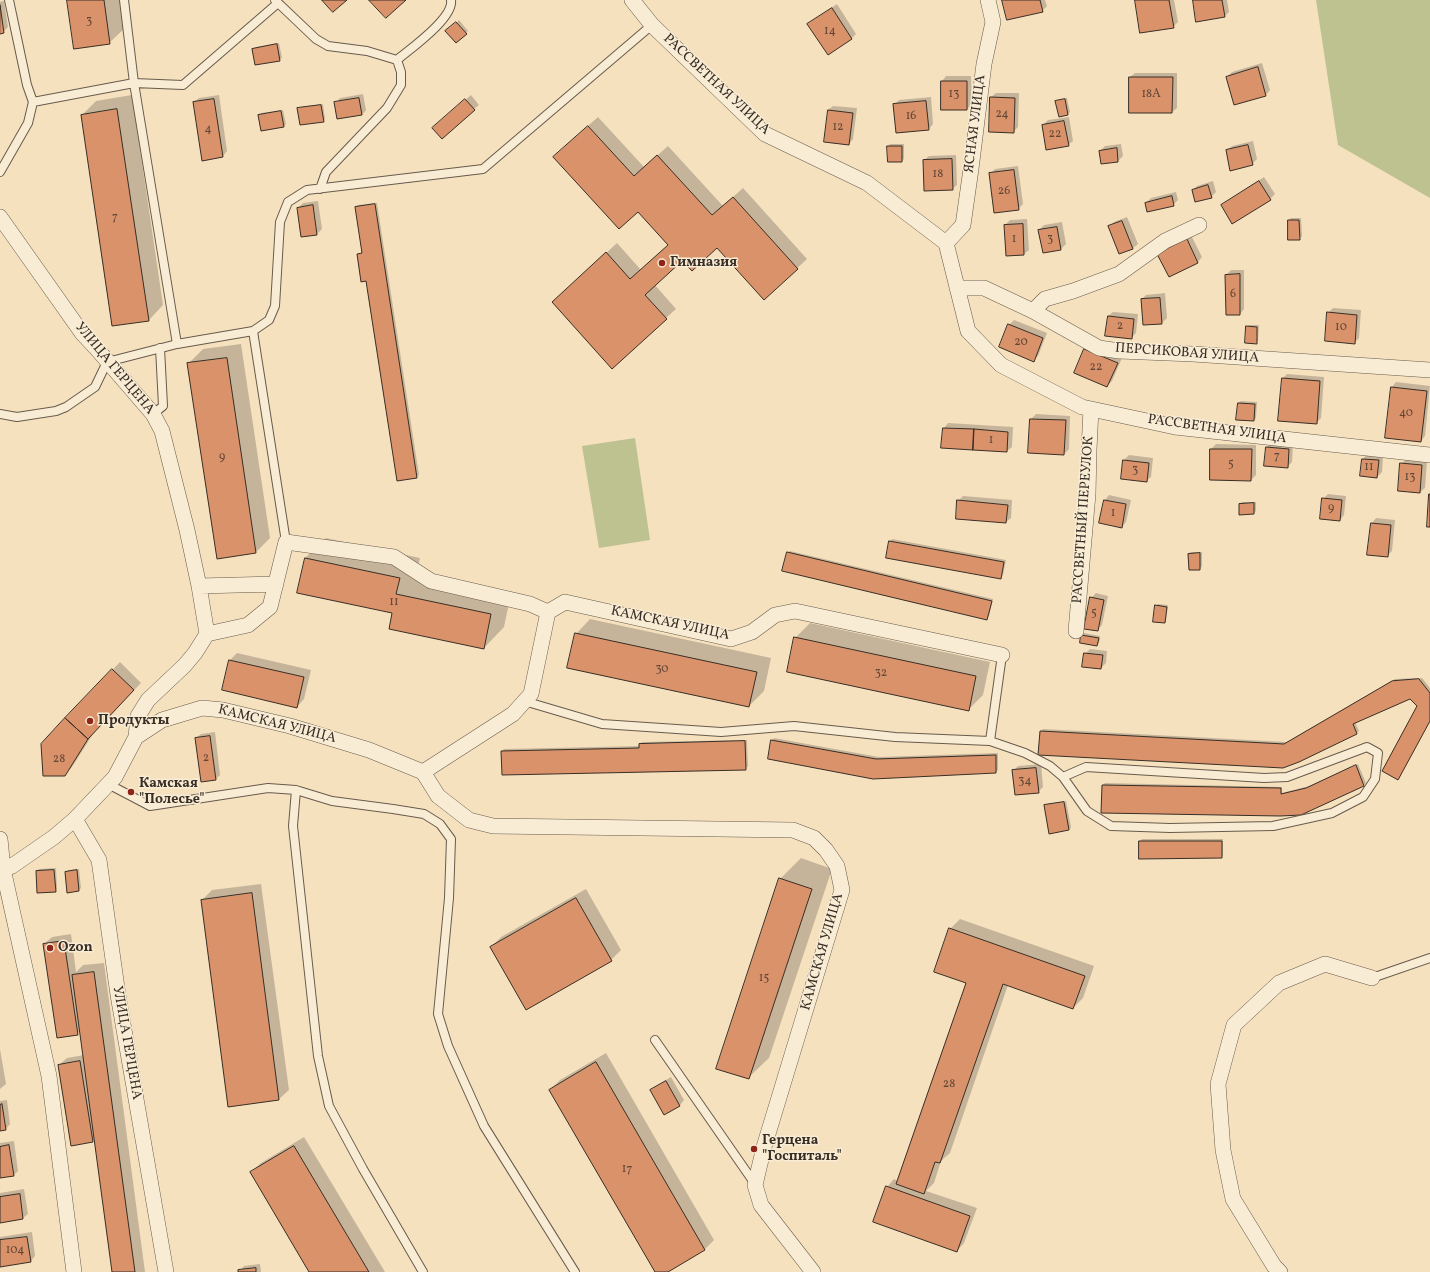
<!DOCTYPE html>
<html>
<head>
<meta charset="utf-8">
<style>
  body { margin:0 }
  canvas { display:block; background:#f6e1bf }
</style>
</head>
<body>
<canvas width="1430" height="1272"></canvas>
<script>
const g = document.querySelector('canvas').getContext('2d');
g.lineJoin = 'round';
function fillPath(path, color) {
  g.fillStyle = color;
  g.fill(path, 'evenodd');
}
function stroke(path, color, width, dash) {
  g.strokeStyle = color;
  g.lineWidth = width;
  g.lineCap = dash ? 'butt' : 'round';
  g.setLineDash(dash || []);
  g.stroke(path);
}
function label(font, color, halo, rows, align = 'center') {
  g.font = font + ' Vollkorn,serif';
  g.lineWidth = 3;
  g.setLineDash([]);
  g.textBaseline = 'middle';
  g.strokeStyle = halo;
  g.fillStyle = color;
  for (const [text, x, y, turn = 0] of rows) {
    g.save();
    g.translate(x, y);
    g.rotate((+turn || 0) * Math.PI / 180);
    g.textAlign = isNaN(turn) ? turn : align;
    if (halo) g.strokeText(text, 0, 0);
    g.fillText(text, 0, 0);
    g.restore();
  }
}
const green = new Path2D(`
  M1316,0h114v198l-92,-53z
  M635,438l15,102 -51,8 -17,-102z`);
const shadow = new Path2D(`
  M68,0h52l4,29 -15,14z
  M1003,0h42l2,6 -5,5z
  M1136,0h38l4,22 -5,5z
  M1194,0h33l2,12 -4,4z
  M4,1l4,26 -5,5 -3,1v-31z
  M837,4l19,30 -5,5 -42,-14 4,-5z
  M459,20l9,11 -12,11 -9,-11z
  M279,43l3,15 -3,2 -26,-11 3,-2z
  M1262,63l8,27 -4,5 -39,-18 5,-5z
  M1135,73h42v35l-5,4 -42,-35z
  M946,76h25l1,28 -5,5 -25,-28z
  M996,93h23l-1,34 -5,5 -22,-35z
  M363,94l3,16 -4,5 -26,-12 4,-5z
  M132,95l31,210 -14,15 -36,5 -31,-210 14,-14z
  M219,95l8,56 -4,5 -29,-54 5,-4z
  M471,95l8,10 -5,4 -36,15z
  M931,97l2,27 -4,5 -35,-24 5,-5z
  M1067,98l3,14 -2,2 -8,2 -4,-14 2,-2z
  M323,104l2,15 -2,2 -25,-12 3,-2z
  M833,106l24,2 -4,31 -4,5 -21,-34z
  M283,110l3,14 -2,2 -25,-11 2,-2z
  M598,117l46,50 24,-21 55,60 20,-18 64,71 -43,40 -47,-52 -35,12 -27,26 21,24 -10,9 -113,-16 64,-59 24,27 28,-26 -31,-33 -74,-64z
  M1069,117l4,24 -5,4 -25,-20 5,-5z
  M1253,141l4,18 -5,5 -25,-13 5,-5z
  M890,144h14v15l-2,2 -14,-15z
  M1121,144l2,12 -5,5 -16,2 -2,-12 5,-5z
  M956,155l1,30 -5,4 -28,-29 5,-4z
  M1018,166l5,38 -5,5 -27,-36 4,-4z
  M1264,177l11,17 -5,5 -37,23 -11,-17 5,-4z
  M1213,181l3,11 -5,5 -18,-7 4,-4z
  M1176,192l2,8 -5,5 -27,-2 5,-5z
  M318,201l4,28 -5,5 -15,2 -4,-28 5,-5z
  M377,203l42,272 -3,2 -49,-197 -9,-25 5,-3 -7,-45 2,-2z
  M1127,217l11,27 -5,4 -13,5 -10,-26 4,-5z
  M1291,218h10l1,18 -3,3 -10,-19z
  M1027,219l2,31 -5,4 -19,-29 5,-5z
  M1062,222l4,22 -5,5 -22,-19 5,-5z
  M1191,235l11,22 -4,5 -28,14 -7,-27z
  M1231,270h13v39l-4,5 -14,-39z
  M1165,293l2,25 -5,5 -18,1 -2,-25 4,-4z
  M1333,308l28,2 -2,28 -5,5 -26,-30z
  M1113,312l25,2 -2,19 -5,5 -23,-22z
  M1014,320l33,13 -9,23 -5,4 -24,-35z
  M1249,325h10l-1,16 -2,2 -9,-16z
  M241,344l29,194 -14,14 -68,-188 15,-15z
  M1090,345l32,13 -10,23 -5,5 -22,-36z
  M1287,374l37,3 -3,41 -5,5 -34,-44z
  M1396,382l34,4 -5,50 -4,5 -35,-4 6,-50z
  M1241,401l16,1 -1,16 -2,2 -16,-17z
  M1036,414l34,2 -1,33 -5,5 -35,-2 2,-33z
  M948,423l65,4 -1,20 -5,4 -65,-4 2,-19z
  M1271,442l22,2 -1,18 -5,5 -22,-2 2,-18z
  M1216,444l40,1v30l-5,5 -40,-31z
  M1367,454l16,2 -1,16 -5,5 -16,-2 2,-16z
  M1129,455l24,3 -2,19 -5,4 -24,-3 2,-18z
  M1406,459l21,2 -2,27 -5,4 -19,-28z
  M1328,494l18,2 -2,19 -4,5 -17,-21z
  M1109,495l22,5 -5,22 -4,5 -17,-27z
  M963,496l49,4 -1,18 -5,4 -48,-21z
  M1242,502h14v9l-2,2 -14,-9z
  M1376,518l19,2 -3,31 -5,5 -18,-2 3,-31z
  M326,538l94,20 -4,16 95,20 -7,33 -20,21 -179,-90z
  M892,539l114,21 -3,15 -2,2 -111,-36z
  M790,551l203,48 -4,17 -2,2 -200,-65z
  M1191,552h11v14l-2,3h-10l-1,-15z
  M1096,593l12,3 -6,29 -5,5 -6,-32z
  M1158,604l10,1 -2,15 -2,2 -8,-16z
  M590,619l181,39 -7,33 -15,15 -173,-72z
  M810,623l180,39 -7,33 -15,15 -173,-72z
  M1084,633l16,3 -1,7 -2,2 -15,-10z
  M1090,649l17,2 -1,12 -5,5 -16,-14z
  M237,653l74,17 -7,29 -7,8 -74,-18 7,-29z
  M120,662l21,21 -46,48 -23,36 -7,8 -23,-31z
  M1422,678l8,10v33l-20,-23 -55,24 4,9 -2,2 -59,28 -257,-30 2,-2 244,13 108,-63z
  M215,732l5,43 -4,4 -20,-41 5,-4z
  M774,738l105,19 119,-4v17l-2,2 -227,-13 3,-19z
  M747,740l1,26 -2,3 -244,-18 2,-2 136,-3v-2l2,-2z
  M1041,764l2,23 -5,5 -25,-21 5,-5z
  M1358,764l8,19 -2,2 -63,29 -198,-29 2,-2 177,4v6l27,-7z
  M1066,801l5,26 -2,3 -24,-24 2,-2z
  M1142,839h81v16l-2,2 -81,-16z
  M801,858l31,11 -63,189 -21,20 32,-199z
  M56,868l1,21 -2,2 -18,-20 2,-2z
  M79,869l2,19 -2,2 -13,-18 2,-2z
  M261,884l28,206 -10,9 -50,7 -27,-206 10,-10z
  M586,889l35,61 -10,10 -120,-13 10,-10z
  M960,919l134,47 -11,32 -10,10 -65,-23 -58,168 -9,8 -7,22 -8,8 51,17 -13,35 -7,8 -70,-64 7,-8 4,2 69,-199 -17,-53z
  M71,934l5,38 7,-7 21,-2 41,309h-32l-18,-133 -2,2 -34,-76 8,-7 17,-3 -4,-24 -3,3 -33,-90 8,-7z
  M0,1049l6,35 -6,5z
  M606,1053l108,187 -9,9 -39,23h-10l-106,-182 10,-10z
  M671,1077l13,23 -4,5 -16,9 -13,-23 5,-5z
  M7,1100l3,24 -4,5 -6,1v-29z
  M304,1137l81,135h-74l-60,-99 10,-10z
  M14,1141l4,30 -4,4 -14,2v-34z
  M24,1189l4,25 -5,4 -23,4v-29z
  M32,1232l3,24 -4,5 -31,5v-29z
  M260,1264l1,8h-22l5,-6z`);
const building = new Path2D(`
  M67,0h37l6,44 -36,5z
  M322,0h25l-14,12z
  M369,0h37l-20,18z
  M1002,0h38l3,12 -36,8z
  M1135,0h34l5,28 -34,5z
  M1193,0h29l3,17 -29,5z
  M0,5l4,28 -4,1z
  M832,8l20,31 -24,16 -21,-31z
  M456,22l11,12 -11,9 -11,-12z
  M277,44l3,17 -25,4 -3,-16z
  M1258,67l8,29 -32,9 -8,-28z
  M1129,77h44l-1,36h-43z
  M941,81h26v29h-26z
  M990,97l25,1 -1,35 -25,-1z
  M359,98l3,17 -25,4 -3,-17z
  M214,99l9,58 -21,4 -9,-59z
  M465,99l10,11 -33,29 -10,-11z
  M1065,99l3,16 -9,2 -4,-16z
  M926,101l3,29 -33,3 -3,-29z
  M321,105l3,17 -24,3 -3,-17z
  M117,109l32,212 -37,5 -31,-211z
  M828,110l25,3 -4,32 -25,-3z
  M281,111l3,16 -23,4 -3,-16z
  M1064,121l5,25 -23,4 -4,-25z
  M588,126l46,50 23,-21 55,60 21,-18 65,72 -34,31 -47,-52 -25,23 -10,-10 -37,34 22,24 -55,50 -60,-67 54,-50 24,27 38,-34 -30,-33 -19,17 -66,-72z
  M1248,145l5,20 -23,6 -4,-21z
  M887,146h15v16h-14z
  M1117,148l1,14 -17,2 -2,-13z
  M952,159l1,31 -29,1 -1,-31z
  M1014,170l5,40 -25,3 -5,-40z
  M1259,181l12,19 -39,24 -11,-19z
  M1208,185l4,13 -17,4 -3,-12z
  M1172,196l2,10 -27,6 -2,-9z
  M375,204l42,274 -20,3 -31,-200 -5,1 -4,-28 5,-1 -7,-46z
  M313,205l4,30 -16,2 -4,-29z
  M1288,220h11l1,20h-12z
  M1122,221l11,28 -14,5 -11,-28z
  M1023,224l1,31 -18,1 -2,-31z
  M1057,227l4,23 -18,3 -5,-23z
  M1187,239l11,24 -29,14 -12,-23z
  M1240,274v41h-14l-1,-40z
  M1160,298l2,26 -19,1 -2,-26z
  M1327,312l30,3 -2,29 -30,-3z
  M1108,316l26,3 -2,20 -27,-3z
  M1008,324l35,14 -9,24 -35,-15z
  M1246,326l11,1v17l-12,-1z
  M1084,349l34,14 -11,24 -33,-14z
  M227,358l29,195 -39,6 -30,-196z
  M1282,378l38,3 -3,43 -39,-3z
  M1391,387l36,4 -6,51 -36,-4z
  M1238,403l17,1 -1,17 -18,-1z
  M1030,419l36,1 -2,35 -36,-2z
  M943,428l31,1 -1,21 -32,-2z
  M974,429l34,3 -1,20 -34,-2z
  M1266,447l23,2 -1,19 -24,-2z
  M1210,449h42l-1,32 -41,-1z
  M1362,459l17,1 -2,18 -17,-2z
  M1123,460l26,3 -2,19 -26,-3z
  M1400,463l22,2 -2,28 -22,-2z
  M1429,494h1v33h-3z
  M1322,498l20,2 -2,21 -20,-2z
  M957,500l51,5 -2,18 -50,-4z
  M1104,500l22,4 -4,24 -23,-5z
  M1254,503v11l-15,1v-11z
  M1371,523l20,2 -3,32 -21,-2z
  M889,541l115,21 -3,17 -115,-21z
  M787,552l205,49 -5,19 -205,-49z
  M1200,553v17h-11l-1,-16z
  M305,558l95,20 -4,16 95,20 -7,35 -95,-20 3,-16 -95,-20z
  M1090,597l14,3 -6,31 -14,-2z
  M1155,605l12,2 -2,16 -12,-1z
  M575,633l182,39 -8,35 -182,-39z
  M1081,635l18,3 -2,8 -17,-3z
  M794,637l182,39 -7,35 -182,-39z
  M1084,653l19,2 -2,14 -19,-2z
  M229,660l75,17 -7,31 -75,-18z
  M112,669l22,21 -46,49 -23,-21z
  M1419,679l11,14v28l-32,59 -16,-9 35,-65 -7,-7 -57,25 4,10 -58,28 -16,6 -245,-13 2,-24 244,13 108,-63z
  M65,718l23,21 -23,37h-22l-2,-32z
  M210,736l6,44 -15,2 -6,-44z
  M771,740l105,19 120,-4v18l-123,6 -105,-20z
  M745,741l1,29 -244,5 -1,-24 138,-3v-4z
  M1356,765l8,21 -63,29 -21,1 -179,-3 1,-28 179,3v6l25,-6z
  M1036,768l3,25 -24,2 -3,-25z
  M1064,802l5,28 -20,4 -5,-29z
  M1139,841h83v17l-83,1z
  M54,870l2,22 -19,1 -1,-22z
  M77,870l2,21 -12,2 -2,-21z
  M779,878l33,11 -63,190 -33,-10z
  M252,893l27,207 -51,7 -27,-207z
  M576,898l36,63 -86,49 -36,-63z
  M949,928l136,48 -12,33 -70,-25 -63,179 -5,-1 -11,32 -28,-10 70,-201 -32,-11z
  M64,941l14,94 -21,3 -14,-94z
  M94,972l41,300h-23l-40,-297z
  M80,1061l13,81 -22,4 -13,-81z
  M596,1062l109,188 -37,22h-13l-106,-182z
  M666,1081l14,25 -16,9 -14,-25z
  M2,1104l4,26 -6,1v-26z
  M9,1145l5,31 -14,2v-31z
  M294,1146l75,126h-60l-59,-100z
  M886,1186l84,30 -13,36 -84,-30z
  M20,1194l3,25 -23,4v-26z
  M27,1237l4,25 -31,5v-27z
  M256,1268v4h-18v-2z`);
const lane = new Path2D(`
  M124,0l10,83 43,261
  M275,0l41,39 12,7 39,5 30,9
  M397,60c13,-11 57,-42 54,-60
  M33,102l101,-19 49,2 95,-82
  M0,172l28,-49 5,-21 -6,-17 -18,-85
  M320,189l6,-17 61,-64 14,-23v-13l-4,-12
  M253,331l33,211
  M0,414l17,3 39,-6 10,-4 29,-20 12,-25 70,-18 76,-13 16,-11 6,-14 5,-84 8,-20 19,-12 176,-21 169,-144
  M153,414l10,-8 -3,-58
  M524,701l78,23 119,8 73,-6 101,11 95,4 35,12 25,13 13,11 24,34 24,15 59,2 103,-2 59,-13 31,-16 12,-18 3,-26 -11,-6 -80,30 -23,1 -178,-11 -23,10
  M990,741l12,-86
  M108,784l42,22 118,-18 28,2 36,11 61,8 31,5 16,10 11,15 -2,59 -11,116 10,32 36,80 91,146
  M296,790l-3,36 25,230 11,50 34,63 60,103
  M1372,978l58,-20
  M655,1040l100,144`);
const street = new Path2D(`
  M632,0l20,25 113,109 102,49 79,60 22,88 33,34 81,42 93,20 255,28
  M0,217l82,116 15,16 56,65 9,17 25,99 12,56 8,48 -12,19 -10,12 -37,35 -10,16 -2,21
  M946,243l17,-18 8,-56 13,-105 9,-42 -5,-22
  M957,288h27l49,23 66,37 20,3 74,3 237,16
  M1033,311l12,-12 28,-8 46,-17 46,-33 34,-16
  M199,586l77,-2
  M1076,631l12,-137 1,-44 2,-41
  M207,634l41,-9 22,-18 16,-65 108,15 37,24 99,23 18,8
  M423,772l90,-58 18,-20 17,-82 17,-10 166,37 21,-7 23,-17 20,-4 207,44
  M75,819l24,41 19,135 48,277
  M0,839l3,30 46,207 25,196
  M0,871l12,-5 42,-29 21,-18 40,-42 21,-40 26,-17 40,-12 21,2 67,16 79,24 54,22 15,24 31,24 24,6 300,4 21,8 12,12 11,16 5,24 -78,257 -9,38 6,20 52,67
  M1280,1272l-6,-6 -41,-67 -10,-49 -5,-66 16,-59 45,-42 46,-19 47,14`);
const markers = [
  [662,263,4,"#8f2418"],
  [90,721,4,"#8f2418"],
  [131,792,4,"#8f2418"],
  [50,948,4,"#8f2418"],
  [754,1149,4,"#8f2418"]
];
const numberNames = [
  ["3",89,22],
  ["14",830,32],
  ["13",954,95],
  ["18А",1151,95],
  ["24",1002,115],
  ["16",911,117],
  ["12",838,128],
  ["4",208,130],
  ["22",1055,135],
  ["18",938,175],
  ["26",1004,192],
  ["7",115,218],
  ["1",1014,240],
  ["3",1050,240],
  ["6",1233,295],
  ["2",1120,327],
  ["10",1341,328],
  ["20",1021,343],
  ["22",1096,368],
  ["40",1406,414],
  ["1",991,441],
  ["7",1277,457],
  ["9",222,458],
  ["5",1231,465],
  ["11",1369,468],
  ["3",1135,471],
  ["13",1410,478],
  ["9",1331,509],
  ["1",1113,514],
  ["11",394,603],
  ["5",1094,614],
  ["30",662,670],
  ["32",881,674],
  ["2",206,759],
  ["28",59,760],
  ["34",1025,782],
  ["15",764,979],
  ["28",949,1085],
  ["17",627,1170],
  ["104",15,1251]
];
const streetNames = [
  ["РАССВЕТНАЯ УЛИЦА",716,85,43],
  ["ЯСНАЯ УЛИЦА",976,124,-83],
  ["ПЕРСИКОВАЯ УЛИЦА",1187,354,4],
  ["УЛИЦА ГЕРЦЕНА",114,369,50],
  ["РАССВЕТНАЯ УЛИЦА",1217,430,8],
  ["РАССВЕТНЫЙ ПЕРЕУЛОК",1084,520,-86],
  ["КАМСКАЯ УЛИЦА",670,624,12],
  ["КАМСКАЯ УЛИЦА",277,725,14],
  ["КАМСКАЯ УЛИЦА",823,952,-74],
  ["УЛИЦА ГЕРЦЕНА",126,1043,80]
];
const poiNames = [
  ["Гимназия",670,263],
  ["Продукты",98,721],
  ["Камская",139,784],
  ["\"Полесье\"",139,800],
  ["Ozon",58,948],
  ["Герцена",762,1141],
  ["\"Госпиталь\"",762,1157]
];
fillPath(green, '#bec291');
fillPath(shadow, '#0003');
fillPath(building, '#da926a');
stroke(building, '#382e25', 1);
stroke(lane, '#685b4c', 10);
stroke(street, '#685b4c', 16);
stroke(lane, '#f9ecd5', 8);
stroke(street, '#f9ecd5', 15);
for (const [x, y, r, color] of markers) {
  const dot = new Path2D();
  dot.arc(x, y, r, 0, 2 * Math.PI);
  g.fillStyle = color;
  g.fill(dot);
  stroke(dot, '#f9ecd5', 1.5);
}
label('12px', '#604736', null, numberNames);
label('14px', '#382e25', '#f9ecd5', streetNames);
label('bold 14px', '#382e25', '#f9ecd5', poiNames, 'left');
</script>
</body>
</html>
